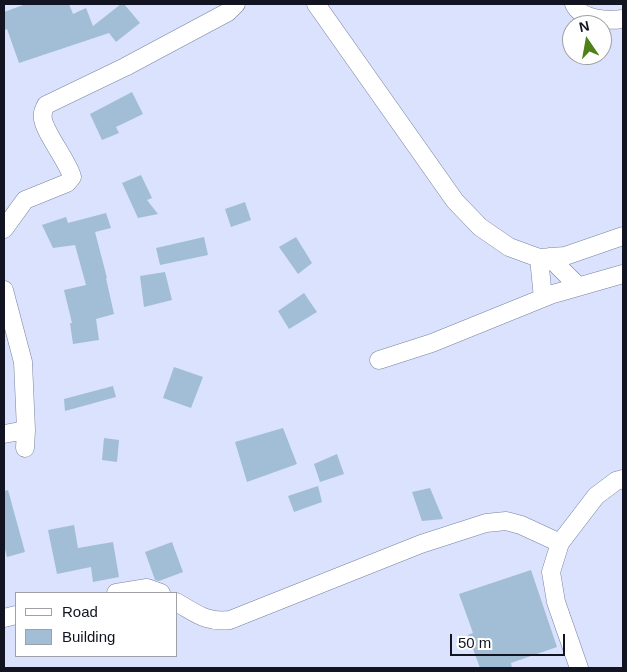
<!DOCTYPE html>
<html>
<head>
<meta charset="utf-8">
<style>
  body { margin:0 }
  #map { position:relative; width:627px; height:672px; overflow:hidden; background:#dae2fd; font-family:Helvetica,sans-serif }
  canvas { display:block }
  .frame { position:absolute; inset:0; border:5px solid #121521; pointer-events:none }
  .legend { position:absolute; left:15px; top:592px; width:162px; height:65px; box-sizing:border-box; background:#fff; border:1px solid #a0a1a6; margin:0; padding:6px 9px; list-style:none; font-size:15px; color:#121521 }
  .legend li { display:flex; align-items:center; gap:10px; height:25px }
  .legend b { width:25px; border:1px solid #a0a1a6 }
  .north { position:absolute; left:562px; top:15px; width:50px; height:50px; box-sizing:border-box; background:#fff; border:1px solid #a0a1a6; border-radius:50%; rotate:348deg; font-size:14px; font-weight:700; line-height:20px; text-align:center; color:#121521 }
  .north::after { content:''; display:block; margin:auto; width:18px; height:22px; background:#4c8118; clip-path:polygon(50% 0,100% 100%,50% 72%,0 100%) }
  .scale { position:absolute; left:450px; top:634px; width:115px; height:22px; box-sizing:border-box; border:2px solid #121521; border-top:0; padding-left:6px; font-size:15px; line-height:18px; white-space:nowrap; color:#121521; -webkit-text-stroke:4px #fff; paint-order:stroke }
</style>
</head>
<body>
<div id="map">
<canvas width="627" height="672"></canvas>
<div class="frame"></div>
<ul class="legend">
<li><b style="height:6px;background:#fff"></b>Road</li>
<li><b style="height:14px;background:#a1bed6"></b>Building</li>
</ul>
<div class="north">N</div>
<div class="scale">50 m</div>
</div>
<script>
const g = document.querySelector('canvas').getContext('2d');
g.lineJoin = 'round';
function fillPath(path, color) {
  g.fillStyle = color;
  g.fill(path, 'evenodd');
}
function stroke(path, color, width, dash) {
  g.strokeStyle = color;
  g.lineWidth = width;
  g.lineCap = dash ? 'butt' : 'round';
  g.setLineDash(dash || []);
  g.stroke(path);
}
const building = new Path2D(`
  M26,4h43l4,10 13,-6 7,18 28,-22h3l16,19 -24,19 -7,-9 -90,30 -12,-34 -3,1v-18z
  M132,92l11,22 -27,13 3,6 -17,7 -12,-26z
  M141,175l11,23 -5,2 11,14 -20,4 -16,-35z
  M245,202l6,18 -20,7 -6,-18z
  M106,213l5,15 -16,4 12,46h-1l8,36 -18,5 3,21 -26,4 -3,-21h2l-8,-33 22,-5 -11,-40 -22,3 -11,-23 24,-8 2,6z
  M204,237l4,18 -48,10 -4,-17z
  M296,237l16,26 -14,11 -19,-27z
  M165,272l7,28 -28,7 -4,-31z
  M304,293l13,19 -28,17 -11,-18z
  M174,367l29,10 -12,31 -28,-10z
  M113,386l3,11 -51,14 -1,-12z
  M283,428l14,36 -50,18 -12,-40z
  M104,438l15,2 -2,22 -15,-2z
  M337,454l7,20 -24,8 -6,-18z
  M318,486l4,16 -28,10 -6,-16z
  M430,488l13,31 -21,2 -10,-29z
  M8,490l17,62 -18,5 -3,-12v-54z
  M74,525l4,23 35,-6 6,35 -26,5 -2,-15 -34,7 -9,-44z
  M172,542l11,30 -24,9 -4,-1 -10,-28z
  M531,570l26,77 -46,16 1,5h-32l-12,-33 5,-2 -14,-39z`);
const street = new Path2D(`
  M316,4l139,197 25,26 29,20 30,11 26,-2 58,-20
  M574,4c7,16 34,17 49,15
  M4,229l21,-29 42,-17 5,-6c-4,-17 -33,-50 -29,-64 0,-3 2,-5 3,-8l79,-38 103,-55 8,-8
  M549,257l29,29
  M539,258l4,40
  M4,290l19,72 3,68 -1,18
  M379,360l53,-17 121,-49 70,-20
  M4,434l22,-4
  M116,593l31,-5 14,5
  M176,602c20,11 30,21 54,18l191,-76 65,-21 20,-2 15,4 39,18
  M4,618l12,-3
  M579,668l-23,-66 -5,-30 9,-29 36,-47 20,-15 7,-2`);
fillPath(building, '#a1bed6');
stroke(street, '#7882a0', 19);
stroke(street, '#fff', 18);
</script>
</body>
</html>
